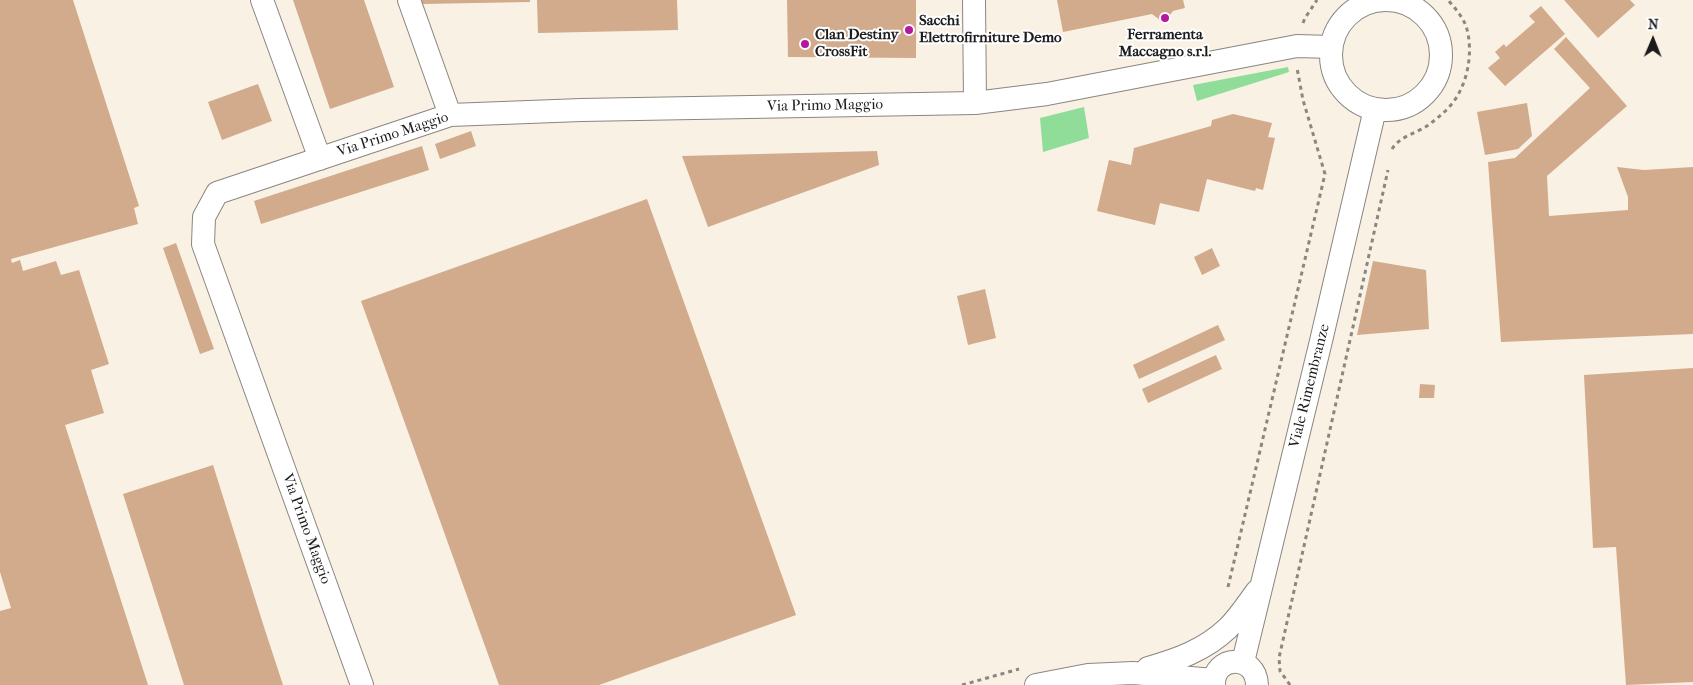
<!DOCTYPE html>
<html>
<head>
<meta charset="utf-8">
<style>
  body { margin:0 }
  #map { position:relative; width:1693px; height:685px; overflow:hidden; background:#f9f1e3; font-family:"IM FELL French Canon",serif }
  canvas { display:block }
  .north { position:absolute; left:1628px; top:15px; width:50px; height:50px; -webkit-text-stroke:4px #fff; paint-order:stroke; rotate:1deg; font-size:14px; font-weight:700; line-height:20px; text-align:center; color:#1c1c1c }
  .north::after { content:''; display:block; margin:auto; width:18px; height:22px; background:#1c1c1c; clip-path:polygon(50% 0,100% 100%,50% 72%,0 100%) }
</style>
</head>
<body>
<div id="map">
<canvas width="1693" height="685"></canvas>
<div class="north">N</div>
</div>
<script>
const g = document.querySelector('canvas').getContext('2d');
g.lineJoin = 'round';
function fillPath(path, color) {
  g.fillStyle = color;
  g.fill(path, 'evenodd');
}
function stroke(path, color, width, dash) {
  g.strokeStyle = color;
  g.lineWidth = width;
  g.lineCap = dash ? 'butt' : 'round';
  g.setLineDash(dash || []);
  g.stroke(path);
}
function label(font, color, halo, rows, align = 'center') {
  g.font = font + ' "IM FELL French Canon",serif';
  g.lineWidth = 4;
  g.setLineDash([]);
  g.textBaseline = 'middle';
  g.strokeStyle = halo;
  g.fillStyle = color;
  for (const [text, x, y, turn = 0] of rows) {
    g.save();
    g.translate(x, y);
    g.rotate((+turn || 0) * Math.PI / 180);
    g.textAlign = isNaN(turn) ? turn : align;
    if (halo) g.strokeText(text, 0, 0);
    g.fillText(text, 0, 0);
    g.restore();
  }
}
const green = new Path2D(`
  M1288,67l1,5 -92,29 -4,-16z
  M1084,107l5,31 -46,14 -3,-34z`);
const building = new Path2D(`
  M0,0h73l66,206 -5,2 4,16 -127,35 1,4 8,-3 3,11 33,-10 5,14 18,-5 30,94 -18,6 13,43 -39,12 83,260h-148v-74l11,-3 -11,-36z
  M293,0h71l30,87 -64,22z
  M422,0h108v2l-108,2z
  M537,0h140l1,30 -140,3z
  M787,0h129v58l-128,-1z
  M1057,0h126l2,8 -12,3 -9,12 -12,-9 -89,18z
  M1564,0h66l5,5 -37,33z
  M1541,6l24,28 -60,52 -17,-18 12,-10 -5,-6 9,-8 2,3 29,-25 -6,-6z
  M1566,37l61,69 -80,70 2,40 79,-6v-13l-11,-30 27,3 49,-3v167l-192,8 -13,-180 27,-4 75,-70 -36,-39z
  M258,84l14,37 -50,19 -14,-38z
  M1527,103l5,33 -14,13 -33,6 -8,-43z
  M1233,114l39,9 -4,14 7,1 -12,52 -7,-2 -1,3 -48,-12 -8,33 -39,-9 -5,22 -58,-14 12,-51 22,5 3,-17 77,-22 1,-6z
  M471,131l5,15 -36,13 -5,-15z
  M422,146l7,24 -168,54 -7,-23z
  M877,151l2,14 -171,62 -26,-71z
  M647,199l149,416 -197,70h-100l-138,-384z
  M176,243l38,106 -14,5 -37,-106z
  M1212,248l8,18 -18,9 -8,-18z
  M1373,261l53,9 3,59 -72,6z
  M985,289l11,49 -28,7 -11,-49z
  M1218,325l7,15 -86,39 -6,-14z
  M1216,355l6,14 -74,34 -6,-14z
  M1693,368v314l-67,3 -10,-138 -23,1 -9,-173z
  M1420,384l15,1 -1,13h-15z
  M213,465l51,162 19,58h-99l-61,-191z`);
const path = new Path2D(`
  M1303,23l2,-5 12,-18
  M1392,149c7,-12 24,-16 35,-23 8,-6 16,-12 23,-20 18,-20 24,-55 16,-80 -4,-10 -11,-18 -18,-26
  M1228,587l97,-413 -22,-74 -6,-32
  M962,685l57,-16
  M1290,685l-10,-14 -1,-13 109,-488`);
const street = new Path2D(`
  M262,0l58,159
  M409,0l41,115
  M974,0l1,103
  M1331 55a55 55 0 1 1 110 0a55 55 0 1 1-110 0Z
  M1243,662l78,-321 54,-232
  M1148,668c29,-8 57,-18 80,-40 11,-11 20,-25 29,-37
  M362,685l-159,-441 1,-27 13,-24 233,-78 131,-5 394,-7 72,-9 250,-48 34,1
  M1036,685l52,-10 45,-2 81,7
  M1214,685c-1,-30 42,-32 43,0`);
const markers = [
  [1165,18,5,"#b5179e"],
  [909,30,5,"#b5179e"],
  [805,44,5,"#b5179e"]
];
const poiNames = [
  ["Sacchi",919,21],
  ["Elettrofirniture Demo",919,38],
  ["Clan Destiny",815,35],
  ["CrossFit",815,52],
  ["Ferramenta",1165,35,"center"],
  ["Maccagno s.r.l.",1165,52,"center"]
];
const streetNames = [
  ["Via Primo Maggio",825,106,-1],
  ["Via Primo Maggio",393,135,-18],
  ["Viale Rimembranze",1310,386,-76],
  ["Via Primo Maggio",306,529,70]
];
fillPath(green, '#90dc99');
fillPath(building, '#d2aa8c');
stroke(street, '#8a8680', 24);
stroke(path, '#8a8680', 3, [4, 4]);
stroke(street, '#fff', 22);
for (const [x, y, r, color] of markers) {
  const dot = new Path2D();
  dot.arc(x, y, r, 0, 2 * Math.PI);
  g.fillStyle = color;
  g.fill(dot);
  stroke(dot, '#fff', 2);
}
label('bold 15px', '#1c1c1c', '#fff', poiNames, 'left');
label('15px', '#1c1c1c', '#fff', streetNames);
</script>
</body>
</html>
